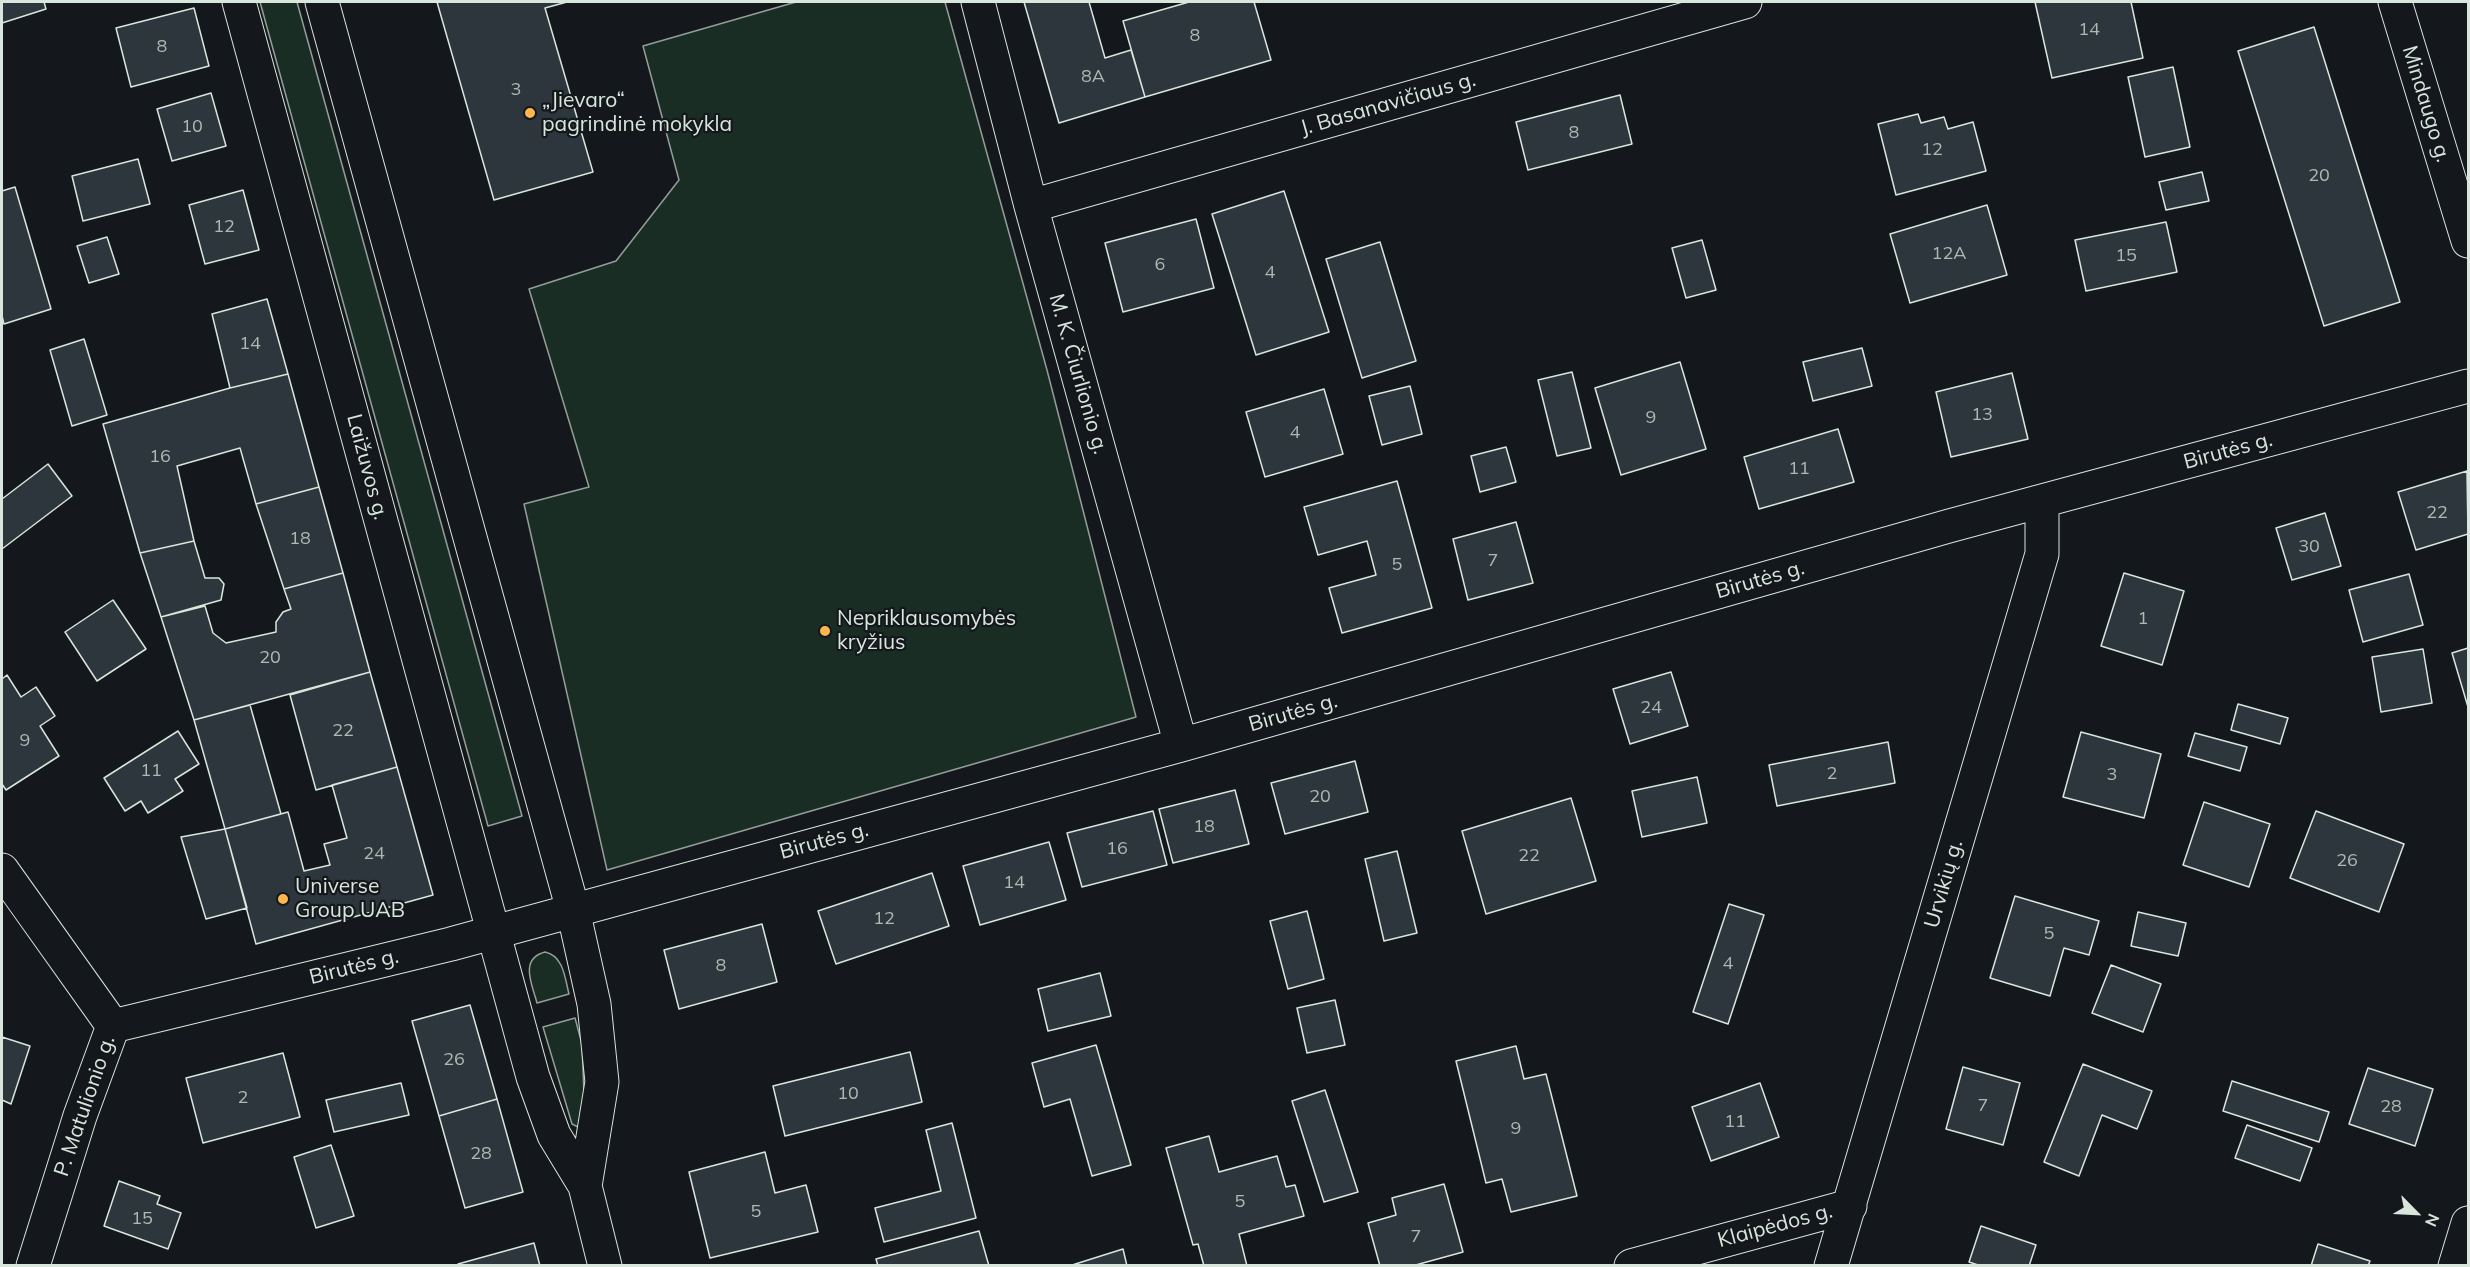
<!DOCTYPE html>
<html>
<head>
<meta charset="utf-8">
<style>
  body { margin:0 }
  #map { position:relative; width:2470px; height:1267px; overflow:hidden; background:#14181c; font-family:Mulish,sans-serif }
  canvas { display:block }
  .frame { position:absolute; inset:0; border:3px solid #d8e6dc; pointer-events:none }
  .north { position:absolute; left:2386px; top:1183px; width:60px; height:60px; -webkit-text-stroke:4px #14181c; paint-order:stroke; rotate:114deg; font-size:16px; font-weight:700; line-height:24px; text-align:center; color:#d8e6dc }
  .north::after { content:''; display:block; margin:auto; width:21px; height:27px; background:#d8e6dc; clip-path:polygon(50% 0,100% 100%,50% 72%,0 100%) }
</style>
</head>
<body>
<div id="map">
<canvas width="2470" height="1267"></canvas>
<div class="frame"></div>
<div class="north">N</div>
</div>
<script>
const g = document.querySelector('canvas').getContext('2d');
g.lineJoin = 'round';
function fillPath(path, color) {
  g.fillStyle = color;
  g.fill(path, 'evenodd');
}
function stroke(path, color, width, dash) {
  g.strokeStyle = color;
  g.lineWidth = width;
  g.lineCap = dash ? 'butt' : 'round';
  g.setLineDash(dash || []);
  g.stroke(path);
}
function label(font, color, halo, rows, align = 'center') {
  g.font = font + ' Mulish,sans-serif';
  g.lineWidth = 4.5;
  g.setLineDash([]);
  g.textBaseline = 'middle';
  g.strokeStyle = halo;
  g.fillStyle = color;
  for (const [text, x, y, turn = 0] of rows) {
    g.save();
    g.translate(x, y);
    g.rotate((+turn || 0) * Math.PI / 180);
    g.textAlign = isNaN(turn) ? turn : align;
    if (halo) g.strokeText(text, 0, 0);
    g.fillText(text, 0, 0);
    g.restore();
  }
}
const green = new Path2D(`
  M260,2h37l225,814 -34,10z
  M796,2h149l102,368 89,347 -529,153 -83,-366 65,-17 -60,-198 87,-28 63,-81 -36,-134z
  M545,952c19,4 20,27 24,42l-32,9c-5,-19 -18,-44 8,-51z
  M575,1018l7,26 3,76 -7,7 -6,-3 -29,-97z`);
const building = new Path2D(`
  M2,2h42l2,7 -44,14z
  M437,2h130l-22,6 48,164 -99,28z
  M1024,2h65l16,56 26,-8 14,47 -86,26z
  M1189,2h65l17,58 -126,37 -22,-76z
  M2035,2h96l12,56 -91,20z
  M194,8l15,58 -78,21 -15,-59z
  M2314,27l86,275 -76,24 -86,-275z
  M2173,67l17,80 -45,10 -17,-80z
  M211,93l15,53 -54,15 -15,-52z
  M1620,95l12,49 -104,26 -12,-48z
  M1918,114l3,9 23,-6 4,12 25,-7 13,49 -90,24 -18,-71z
  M138,159l12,45 -67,17 -11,-45z
  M2202,172l7,29 -43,9 -7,-28z
  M15,187l36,122 -47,15 -2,-8v-125z
  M243,190l16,60 -54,14 -16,-59z
  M1284,191l45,141 -73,23 -44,-141z
  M1987,205l20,70 -97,28 -20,-69z
  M1196,219l18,69 -91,24 -18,-69z
  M2166,222l11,50 -91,19 -11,-51z
  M107,237l12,37 -30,9 -12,-37z
  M1702,240l14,50 -30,8 -14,-50z
  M1380,242l36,119 -54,17 -36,-119z
  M267,299l21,75 -58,14 -18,-74z
  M84,339l23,76 -35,11 -22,-76z
  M1862,348l10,38 -59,15 -10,-39z
  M1680,362l26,87 -85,26 -26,-87z
  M1572,372l19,76 -34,8 -19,-76z
  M2012,373l16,66 -77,18 -15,-65z
  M288,374l31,113 -63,17 -16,-56 -63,18 17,75 -54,12 -37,-129 127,-36z
  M1410,386l12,48 -40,11 -13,-49z
  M1324,389l19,65 -78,23 -19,-65z
  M1838,429l16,53 -95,27 -15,-52z
  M1506,447l10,35 -36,10 -9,-36z
  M48,464l24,32 -70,53v-50z
  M2467,471l1,63 -52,16 -18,-58z
  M1397,481l35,127 -90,25 -13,-45 47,-13 -9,-34 -49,14 -14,-48z
  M319,487l24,86 -59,16 -28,-85z
  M2325,513l16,53 -49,14 -16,-52z
  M1516,522l17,61 -65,17 -15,-61z
  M194,541l11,37h14l5,6 -3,16 -60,17 -21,-64z
  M343,573l27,99 -176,48 -33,-103 44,-11 8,27 13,10 50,-11v-10l7,-10 8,-3 -7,-20z
  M2124,573l60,18 -22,74 -61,-19z
  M2409,574l14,51 -60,17 -14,-52z
  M113,600l33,49 -49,32 -32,-49z
  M2468,648v59l-16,-54z
  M2423,649l9,54 -51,9 -9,-55z
  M370,672l27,95 -81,23 -26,-95z
  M1671,672l17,54 -58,18 -17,-55z
  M7,675l14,22 15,-10 19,29 -15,10 19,30 -53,34 -4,-6v-105z
  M2238,704l50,14 -8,26 -49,-14z
  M250,705l31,109 -56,15 -31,-109z
  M178,731l21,33 -24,15 8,12 -35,22 -7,-12 -16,10 -21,-33z
  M2081,732l80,22 -17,64 -81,-21z
  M2195,733l52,14 -7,24 -52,-15z
  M1888,742l7,41 -118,23 -8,-41z
  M1355,761l13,51 -83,22 -14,-51z
  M397,767l36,128 -177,49 -31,-115 63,-17 16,59 26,-6 -6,-21 23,-6 -15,-53z
  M1697,777l10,46 -65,14 -10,-46z
  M1235,790l14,54 -76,19 -14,-54z
  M1571,798l25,83 -110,33 -24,-83z
  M2204,802l66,22 -21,63 -66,-22z
  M1153,811l14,54 -85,22 -15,-54z
  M2316,811l88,33 -25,68 -89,-34z
  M225,829l22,79 -41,11 -25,-82z
  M1049,842l17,58 -86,25 -17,-59z
  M1397,851l20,82 -33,8 -19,-82z
  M932,873l17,53 -113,38 -18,-53z
  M2015,896l84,25 -10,34 -25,-7 -14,48 -60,-18z
  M1729,904l35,11 -36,109 -35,-12z
  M1307,911l17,68 -36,10 -18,-68z
  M2138,912l48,11 -8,33 -47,-10z
  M762,924l15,58 -98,27 -15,-59z
  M2111,965l50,19 -18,48 -51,-19z
  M1100,973l11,43 -63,15 -10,-42z
  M1335,1000l10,45 -38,8 -10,-45z
  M470,1005l27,94 -58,17 -27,-95z
  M2,1037l28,9 -19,58 -9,-4z
  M1096,1045l35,120 -39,11 -22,-77 -26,8 -12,-44z
  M1516,1046l8,33 22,-5 31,122 -66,16 -9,-33 -16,4 -30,-122z
  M910,1052l12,50 -137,34 -12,-50z
  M283,1053l17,64 -97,26 -17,-65z
  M2083,1064l69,27 -15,38 -35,-14 -23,61 -35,-14z
  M1963,1067l57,16 -17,62 -57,-16z
  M2368,1068l65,21 -18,57 -66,-22z
  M2232,1081l97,31 -10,30 -96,-31z
  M401,1083l8,32 -75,17 -8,-32z
  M1760,1083l19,54 -68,24 -19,-54z
  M1325,1090l33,102 -34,10 -32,-101z
  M497,1099l26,93 -58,16 -26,-92z
  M952,1123l24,95 -92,24 -9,-34 66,-17 -15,-61z
  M2247,1125l65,23 -12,33 -65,-23z
  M1209,1136l10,36 58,-16 9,31 9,-2 9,31 -65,18 8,32h-43l-6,-22 -5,1 -27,-97z
  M331,1145l23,71 -38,12 -22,-71z
  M765,1152l10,41 31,-8 12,47 -108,26 -21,-86z
  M119,1181l41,15 -3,8 24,9 -13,36 -64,-23z
  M1444,1184l19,68 -51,14h-32l-12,-43 28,-8 -4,-17z
  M1981,1226l55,19 -7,21h-48l-12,-4z
  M979,1231l10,35h-111l-2,-7z
  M534,1243l6,23h-82v-2z
  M2318,1244l52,17 -2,5h-57z
  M1123,1249l4,17h-58z`);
const minor = new Path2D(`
  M978,2l53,204 150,539
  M2395,2l73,239
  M1031,206l714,-204
  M2,870l111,156 -33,90 -47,150
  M113,1026l338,-82 730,-199 768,-219 519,-140
  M1631,1266l219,-60
  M1831,1266l211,-712v-53
  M2455,1266l13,-43`);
const secondary = new Path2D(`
  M239,2l294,1075 21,58 31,51 20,80
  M322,2l251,908 21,94 8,78 -17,104`);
const markers = [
  [530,113,6,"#ffb74d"],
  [825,631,6,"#ffb74d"],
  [283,899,6,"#ffb74d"]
];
const numberNames = [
  ["14",2089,30],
  ["8",1195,36],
  ["8",162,47],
  ["8A",1093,77],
  ["3",516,90],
  ["10",192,127],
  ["8",1574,133],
  ["12",1932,150],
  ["20",2319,176],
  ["12",224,227],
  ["12A",1949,254],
  ["15",2126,256],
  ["6",1160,265],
  ["4",1270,273],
  ["14",250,344],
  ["13",1982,415],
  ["9",1651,418],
  ["4",1295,433],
  ["16",160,457],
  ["11",1799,469],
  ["22",2437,513],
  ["18",300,539],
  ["30",2309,547],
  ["7",1493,561],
  ["5",1397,565],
  ["1",2143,619],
  ["20",270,658],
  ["24",1651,708],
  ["22",343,731],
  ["9",25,741],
  ["11",151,771],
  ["2",1832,774],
  ["3",2112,775],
  ["20",1320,797],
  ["18",1204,827],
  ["16",1117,849],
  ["24",374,854],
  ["22",1529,856],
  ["26",2347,861],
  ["14",1014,883],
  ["12",884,919],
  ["5",2049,934],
  ["4",1728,964],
  ["8",721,966],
  ["26",454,1060],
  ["10",848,1094],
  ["2",243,1098],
  ["7",1983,1106],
  ["28",2391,1107],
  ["11",1735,1122],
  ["9",1516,1129],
  ["28",481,1154],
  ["5",1240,1202],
  ["5",756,1212],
  ["15",142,1219],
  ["7",1416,1237]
];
const poiNames = [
  ["„Jievaro“",542,101],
  ["pagrindinė mokykla",542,125],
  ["Nepriklausomybės",837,619],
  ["kryžius",837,643],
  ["Universe",295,887],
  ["Group UAB",295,911]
];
const streetNames = [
  ["J. Basanavičiaus g.",1388,104,-16],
  ["Mindaugo g.",2426,104,73],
  ["M. K. Čiurlionio g.",1078,374,74],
  ["Birutės g.",2228,451,-15],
  ["Laižuvos g.",367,467,75],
  ["Birutės g.",1760,580,-16],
  ["Birutės g.",1293,713,-16],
  ["Birutės g.",824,841,-15],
  ["Urvikių g.",1944,884,-74],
  ["Birutės g.",354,967,-14],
  ["P. Matulionio g.",85,1106,-71],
  ["Klaipėdos g.",1775,1226,-15]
];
fillPath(green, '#1a2d24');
stroke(green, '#939e99', 1.5);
fillPath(building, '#2c363c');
stroke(building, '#d8e6dc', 1.5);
stroke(minor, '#d8e6dc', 35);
stroke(secondary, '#d8e6dc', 35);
stroke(minor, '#14181c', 33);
stroke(secondary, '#14181c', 33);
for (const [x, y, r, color] of markers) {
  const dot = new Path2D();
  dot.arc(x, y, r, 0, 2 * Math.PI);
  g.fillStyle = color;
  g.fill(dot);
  stroke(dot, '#14181c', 2);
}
label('18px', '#adbab4', null, numberNames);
label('21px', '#d8e6dc', '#14181c', poiNames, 'left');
label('21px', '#d8e6dc', '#14181c', streetNames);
</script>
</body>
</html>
